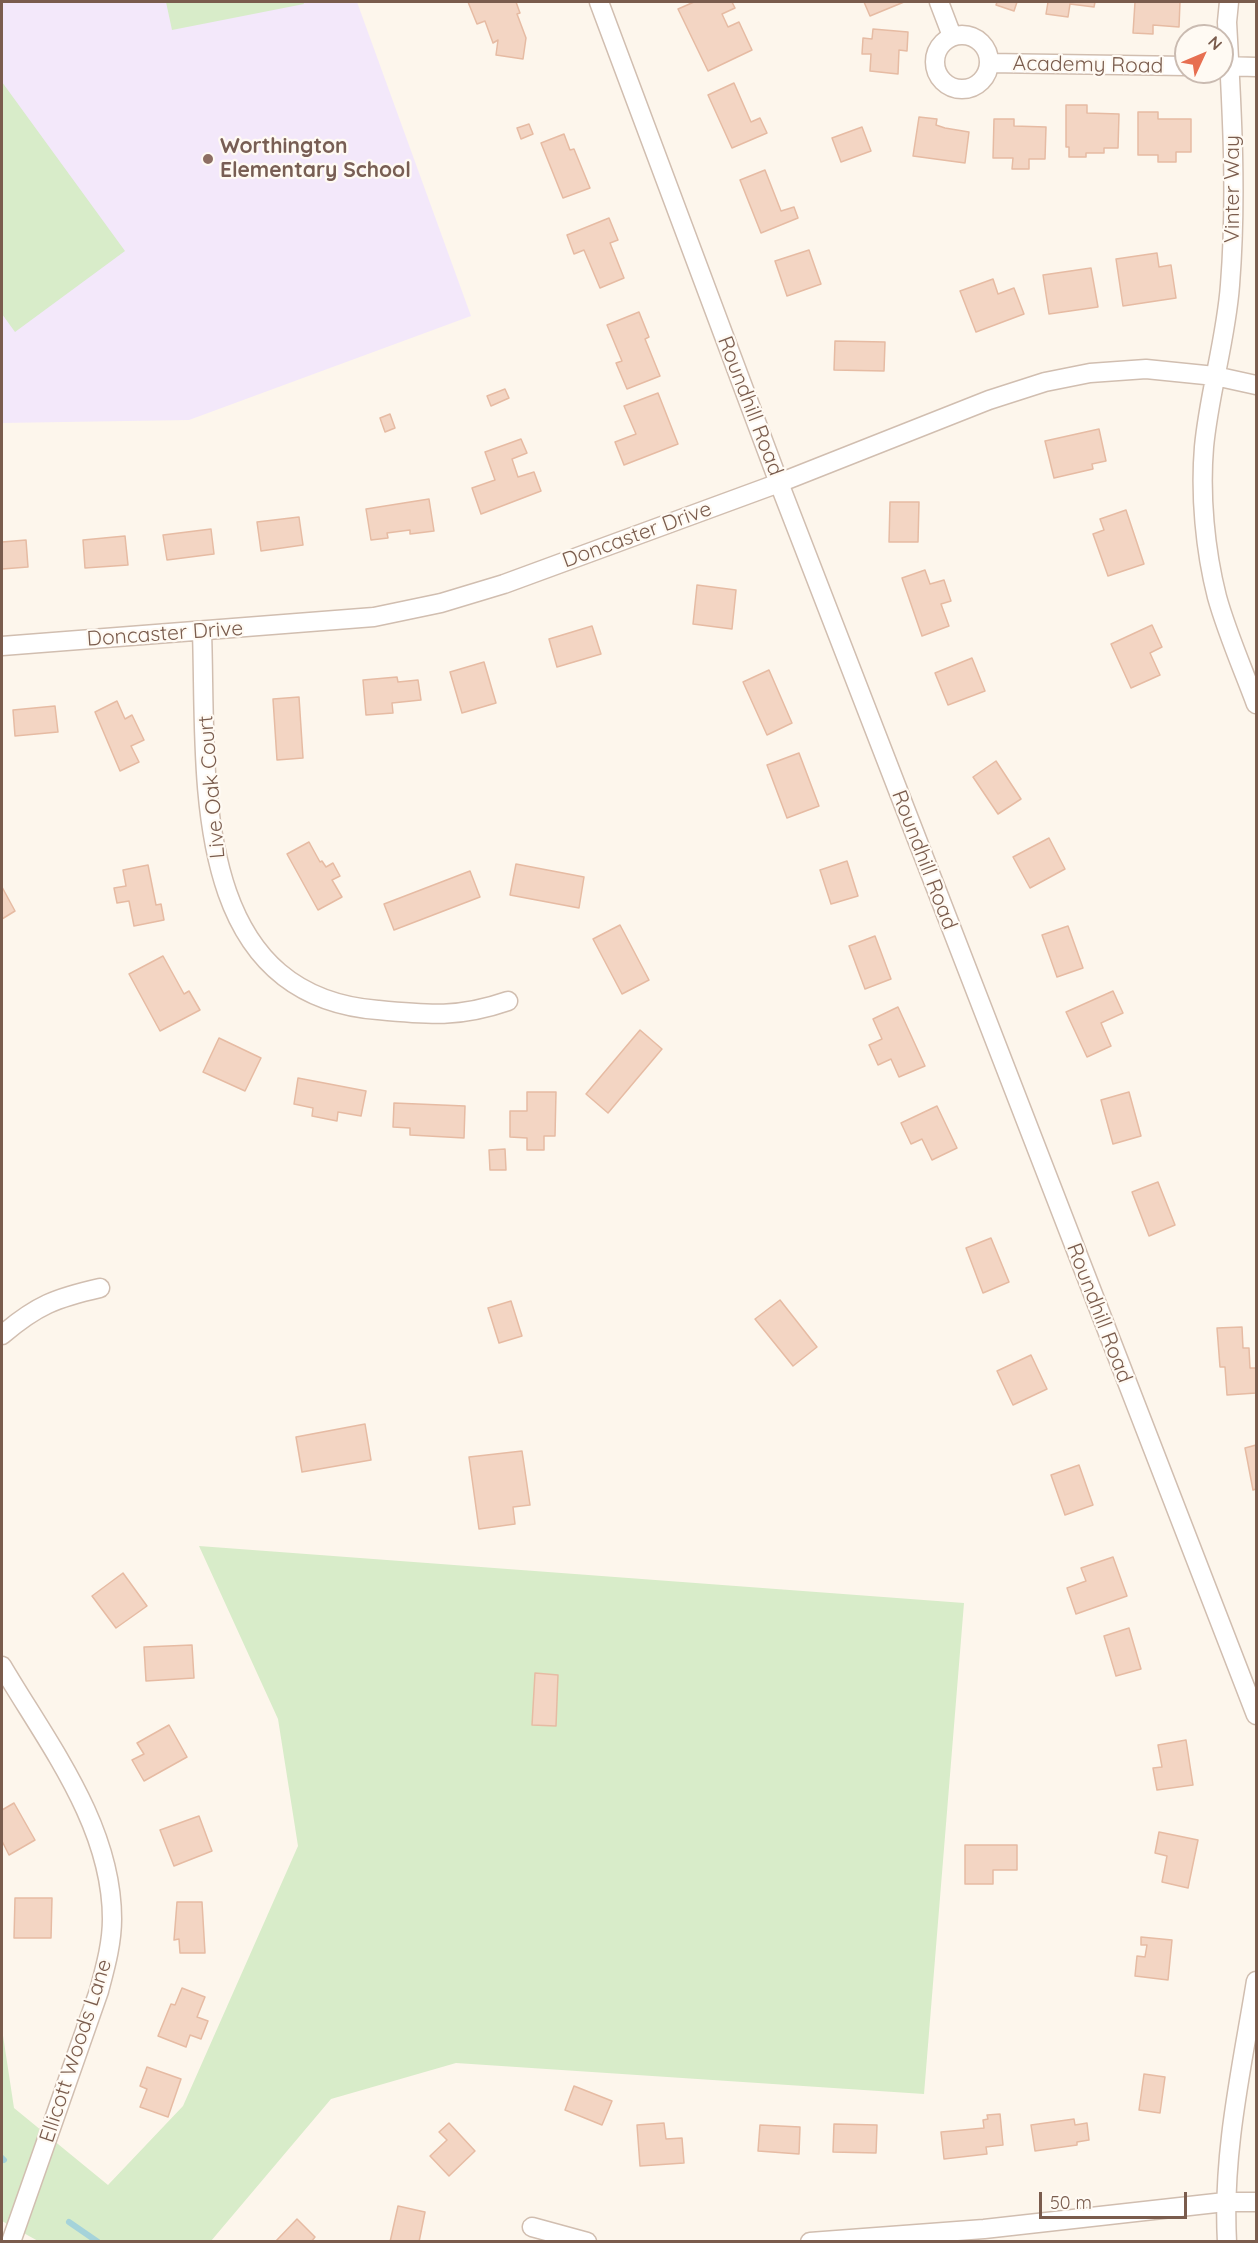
<!DOCTYPE html>
<html>
<head>
<meta charset="utf-8">
<style>
  body { margin:0 }
  #map { position:relative; width:1258px; height:2243px; overflow:hidden; background:#fdf6ec; font-family:Quicksand,sans-serif }
  canvas { display:block }
  .frame { position:absolute; inset:0; border:3px solid #7a5c4d; pointer-events:none }
  .north { position:absolute; left:1174px; top:24px; width:60px; height:60px; box-sizing:border-box; background:#fffaf3; border:2px solid #cabbb1; border-radius:50%; rotate:46deg; font-size:16px; font-weight:700; line-height:24px; text-align:center; color:#7a5c4d }
  .north::after { content:''; display:block; margin:auto; width:21px; height:27px; background:#e76f51; clip-path:polygon(50% 0,100% 100%,50% 72%,0 100%) }
  .scale { position:absolute; left:1039px; top:2192px; width:148px; height:27px; box-sizing:border-box; border:3px solid #7a5c4d; border-top:0; padding-left:8px; font-size:18px; line-height:21px; white-space:nowrap; color:#7a5c4d; -webkit-text-stroke:4px #fffaf3; paint-order:stroke }
</style>
</head>
<body>
<div id="map">
<canvas width="1258" height="2243"></canvas>
<div class="frame"></div>
<div class="north">N</div>
<div class="scale">50 m</div>
</div>
<script>
const g = document.querySelector('canvas').getContext('2d');
g.lineJoin = 'round';
function fillPath(path, color) {
  g.fillStyle = color;
  g.fill(path, 'evenodd');
}
function stroke(path, color, width, dash) {
  g.strokeStyle = color;
  g.lineWidth = width;
  g.lineCap = dash ? 'butt' : 'round';
  g.setLineDash(dash || []);
  g.stroke(path);
}
function label(font, color, halo, rows, align = 'center') {
  g.font = font + ' Quicksand,sans-serif';
  g.lineWidth = 4.5;
  g.setLineDash([]);
  g.textBaseline = 'middle';
  g.strokeStyle = halo;
  g.fillStyle = color;
  for (const [text, x, y, turn = 0] of rows) {
    g.save();
    g.translate(x, y);
    g.rotate((+turn || 0) * Math.PI / 180);
    g.textAlign = isNaN(turn) ? turn : align;
    if (halo) g.strokeText(text, 0, 0);
    g.fillText(text, 0, 0);
    g.restore();
  }
}
const education = new Path2D(`
  M2,2h355l114,314 -282,104 -187,3z`);
const green = new Path2D(`
  M166,2h137l1,2 -132,26z
  M2,82l123,169 -110,81 -13,-18z
  M199,1546l765,57 -40,491 -468,-31 -125,36 -120,142h-173l-36,-20v-192l12,79 94,77 75,-79 115,-260 -20,-127z`);
const stream = new Path2D(`
  M2,2158l2,2
  M69,2222l29,20`);
const building = new Path2D(`
  M468,2h48l4,11 -3,1 9,24 -3,21 -27,-4 2,-15 -5,3 -8,-22 -8,3z
  M694,2h38l3,6 -13,6 6,13 11,-5 13,28 -44,21 -30,-62z
  M864,2h40l-34,14z
  M997,2h20l-3,9 -18,-6z
  M1048,2h47l-1,5 -24,-3 -2,13 -22,-3z
  M1135,2h45l-1,25 -26,-2v9l-20,-1z
  M873,29l35,3 -1,19 -8,-1 -1,24 -28,-3 1,-17h-9l1,-16 9,1z
  M734,83l17,39 9,-4 7,15 -35,15 -24,-53z
  M1066,105h21v8l32,1 -1,34h-14v5h-18v4h-17v-10h-3z
  M1138,112h20v7h33v33h-15v10h-18v-7h-20z
  M919,117l18,2 -1,6 9,3 24,4 -4,31 -52,-7z
  M994,119h20v7l32,1 -1,32h-16v10h-17l1,-11h-20z
  M529,124l4,10 -12,5 -4,-11z
  M862,127l9,24 -30,11 -9,-24z
  M564,134l6,16 4,-1 16,39 -27,10 -22,-55z
  M765,170l16,41 13,-4 4,11 -37,15 -21,-53z
  M609,218l9,22 -8,3 14,35 -24,10 -16,-38 -10,4 -7,-19z
  M809,250l12,34 -34,12 -12,-35z
  M1157,253l2,14 12,-2 5,33 -53,8 -7,-47z
  M1091,268l7,39 -49,7 -6,-39z
  M993,279l5,15 16,-6 10,26 -48,18 -16,-41z
  M639,312l10,25 -4,2 15,37 -33,13 -11,-26 6,-2 -15,-36z
  M835,341l50,1 -1,29 -50,-1z
  M505,389l4,9 -18,8 -4,-10z
  M658,393l20,51 -54,21 -9,-23 21,-8 -12,-28z
  M390,414l5,14 -10,4 -5,-14z
  M1099,429l7,32 -14,3 1,5 -39,9 -9,-37z
  M521,439l6,14 -15,6 6,18 16,-5 7,19 -60,23 -9,-26 23,-8 -10,-28z
  M429,499l5,32 -24,3v-4l-23,3 1,5 -17,2 -5,-31z
  M890,502h29l-1,40h-29z
  M1126,510l18,54 -36,12 -15,-42 11,-4 -4,-11z
  M299,517l4,28 -42,6 -4,-29z
  M211,529l3,25 -47,6 -4,-25z
  M125,536l3,29 -43,3 -2,-28z
  M26,540l2,27 -26,2v-27z
  M925,570l5,14 14,-4 7,21 -10,3 8,22 -27,10 -20,-58z
  M697,585l39,5 -4,39 -39,-5z
  M1152,625l10,22 -12,6 10,22 -29,13 -20,-44z
  M592,626l9,28 -44,13 -8,-28z
  M972,658l13,33 -37,14 -13,-32z
  M484,662l12,41 -34,10 -12,-41z
  M769,670l23,53 -25,12 -24,-53z
  M397,677l1,5 20,-2 3,20 -29,3 1,10 -27,2 -3,-35z
  M299,697l4,61 -26,2 -4,-61z
  M117,701l8,18 7,-4 12,25 -13,6 8,16 -19,9 -25,-59z
  M55,706l3,26 -43,4 -2,-26z
  M799,753l20,53 -32,12 -20,-53z
  M996,761l25,38 -23,15 -25,-37z
  M1049,838l16,31 -35,19 -17,-31z
  M309,842l11,20 2,-1 4,6 7,-4 7,13 -8,4 10,17 -24,13 -31,-56z
  M847,861l11,35 -27,8 -11,-34z
  M516,864l68,13 -5,31 -69,-13z
  M148,865l8,40 5,-1 3,16 -30,6 -5,-25 -12,2 -3,-15 12,-2 -3,-16z
  M470,871l10,26 -86,33 -10,-26z
  M2,887l13,24 -13,8z
  M620,925l29,55 -27,14 -29,-55z
  M1068,926l15,42 -26,9 -15,-42z
  M875,936l16,43 -26,10 -16,-43z
  M163,956l21,38 5,-3 11,19 -40,21 -31,-57z
  M1113,991l10,22 -22,10 10,23 -24,11 -21,-45z
  M898,1007l27,59 -26,11 -8,-18 -13,6 -9,-20 13,-6 -9,-20z
  M640,1030l22,19 -54,64 -22,-19z
  M219,1038l42,20 -16,33 -42,-19z
  M298,1078l68,13 -5,25 -23,-4 -1,9 -25,-5 1,-8 -19,-4z
  M527,1092h29l-1,44h-11v14h-17v-12l-17,-1v-26h17z
  M1129,1092l12,44 -28,8 -12,-44z
  M394,1103l71,3 -1,32 -54,-3v-7l-17,-1z
  M937,1106l20,42 -25,12 -10,-21 -11,5 -10,-21z
  M505,1149l1,21h-16l-1,-20z
  M1158,1182l17,43 -26,11 -17,-44z
  M991,1238l18,44 -26,11 -17,-45z
  M780,1300l37,47 -24,19 -38,-47z
  M511,1301l11,35 -23,7 -11,-35z
  M1242,1327l1,21h6l1,20h6v25l-29,2 -2,-28h-5l-3,-39z
  M1031,1355l16,34 -34,16 -16,-34z
  M365,1424l6,36 -69,12 -6,-35z
  M1256,1445v44l-3,1 -8,-42z
  M522,1451l8,54 -17,2 2,17 -36,5 -10,-72z
  M1079,1465l14,40 -28,10 -14,-40z
  M1113,1557l14,39 -51,18 -9,-26 19,-7 -5,-13z
  M123,1573l24,33 -31,22 -24,-32z
  M1129,1628l12,41 -25,7 -12,-40z
  M192,1645l2,33 -48,3 -2,-34z
  M535,1673l23,2 -2,51 -24,-1z
  M169,1725l18,32 -43,24 -12,-21 12,-6 -7,-11z
  M1186,1740l7,45 -36,5 -4,-22 9,-1 -4,-22z
  M14,1803l21,37 -26,15 -7,-14v-31z
  M199,1816l13,35 -38,15 -14,-36z
  M1159,1832l39,8 -10,48 -26,-6 5,-26 -12,-3z
  M965,1845h52v25h-24v14h-28z
  M15,1898h37l-1,40h-37z
  M177,1902h25l3,51h-25l-1,-14 -5,1z
  M1141,1937l31,3 -4,40 -33,-4 2,-20 8,1 2,-12h-6z
  M182,1988l23,9 -8,20 11,4 -7,18 -11,-4 -4,12 -28,-11 13,-32 4,1z
  M147,2067l34,12 -13,38 -28,-10 7,-18 -7,-3z
  M1144,2074l21,3 -5,36 -21,-3z
  M574,2086l38,15 -10,24 -37,-15z
  M1000,2114l3,31 -17,2 1,7 -43,5 -3,-27 43,-4 -1,-8 5,-1 -1,-4z
  M1074,2119l1,6 12,-2 2,17 -12,2v3l-42,6 -4,-26z
  M449,2123l26,28 -26,25 -19,-20 17,-16 -8,-8z
  M664,2123l2,16 16,-1 2,25 -44,3 -3,-41z
  M834,2124l43,1 -1,28 -43,-1z
  M760,2125l40,2 -1,27 -41,-3z
  M398,2206l27,6 -6,30h-29z
  M297,2219l18,18 -4,5h-36z`);
const minor = new Path2D(`
  M599,2l180,481 477,1232
  M939,2l13,34
  M1229,2l-2,20c5,88 10,175 3,263 -4,55 -21,108 -26,162 -4,48 1,103 13,150 10,36 26,72 39,107
  M935 62a27 27 0 1 1 54 0a27 27 0 1 1-54 0Z
  M989,63l197,3
  M1222,66l34,1
  M202,632c5,140 -16,363 176,378 51,5 81,8 130,-9
  M2,646l372,-29 67,-14 63,-19 275,-101 210,-83 56,-18 45,-9 56,-4 69,7 41,9
  M2,1335c35,-30 54,-37 98,-47
  M2,1666c46,78 110,159 110,253 0,25 -7,49 -13,72l-88,251
  M532,2227l55,15
  M810,2242l174,-13 241,-27h31
  M1227,2242c-5,-89 15,-175 29,-261`);
const markers = [
  [208,159,6,"#8d6e63"]
];
const streetNames = [
  ["Academy Road",1088,65,1],
  ["Vinter Way",1233,189,-90],
  ["Roundhill Road",750,406,69],
  ["Doncaster Drive",637,535,-20],
  ["Doncaster Drive",165,634,-4],
  ["Live Oak Court",212,787,-95],
  ["Roundhill Road",924,860,69],
  ["Roundhill Road",1099,1313,69],
  ["Ellicott Woods Lane",76,2051,-72]
];
const educationNames = [
  ["Worthington",220,147],
  ["Elementary School",220,171]
];
fillPath(education, '#f3e8fa');
fillPath(green, '#d8ecc9');
stroke(stream, '#a5d3da', 6);
fillPath(building, '#f3d5c3');
stroke(building, '#e6bba3', 1.5);
stroke(minor, '#d1beb0', 21);
stroke(minor, '#fff', 18);
for (const [x, y, r, color] of markers) {
  const dot = new Path2D();
  dot.arc(x, y, r, 0, 2 * Math.PI);
  g.fillStyle = color;
  g.fill(dot);
  stroke(dot, '#fffaf3', 2);
}
label('21px', '#7a5c4d', '#fffaf3', streetNames);
label('bold 21px', '#785e54', '#fffaf3', educationNames, 'left');
</script>
</body>
</html>
